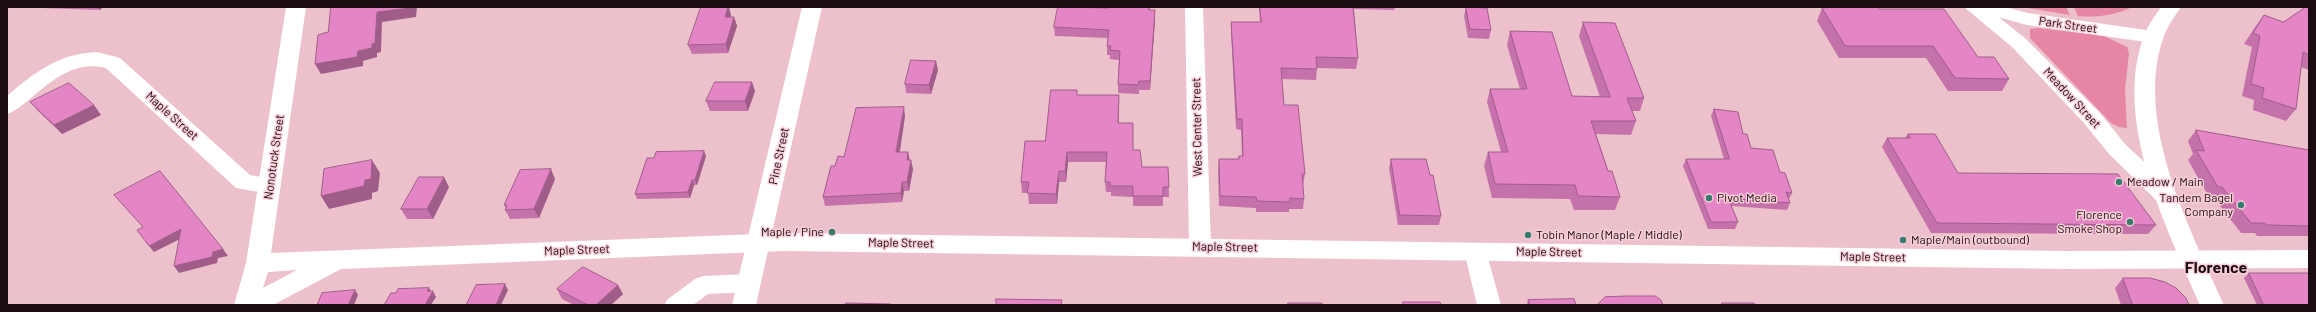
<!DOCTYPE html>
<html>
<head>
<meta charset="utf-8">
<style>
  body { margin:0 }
  #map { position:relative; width:2316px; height:312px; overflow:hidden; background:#ecc1cc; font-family:Barlow,sans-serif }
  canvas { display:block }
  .frame { position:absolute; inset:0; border:8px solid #1a0c10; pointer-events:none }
</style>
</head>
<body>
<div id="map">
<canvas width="2316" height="312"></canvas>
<div class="frame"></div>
</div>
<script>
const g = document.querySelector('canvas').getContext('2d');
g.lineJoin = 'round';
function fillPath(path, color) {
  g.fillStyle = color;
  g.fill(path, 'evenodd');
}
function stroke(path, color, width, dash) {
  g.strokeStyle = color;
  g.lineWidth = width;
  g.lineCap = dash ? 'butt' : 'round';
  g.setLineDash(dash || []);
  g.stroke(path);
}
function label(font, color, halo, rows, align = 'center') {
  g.font = font + ' Barlow,sans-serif';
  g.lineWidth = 3;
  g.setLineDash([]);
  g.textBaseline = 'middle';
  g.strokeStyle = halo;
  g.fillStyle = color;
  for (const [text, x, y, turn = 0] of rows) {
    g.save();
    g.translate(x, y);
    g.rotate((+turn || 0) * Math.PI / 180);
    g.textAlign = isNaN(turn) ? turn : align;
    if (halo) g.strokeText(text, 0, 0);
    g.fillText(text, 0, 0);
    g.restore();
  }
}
const green = new Path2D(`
  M2022,7h44l4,8z
  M2074,7h58c-15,8 -37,11 -54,9z
  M2038,28l66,8 23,11 2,6 -4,37 2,38 -8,-1 -8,-4 -81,-85v-9z`);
const minor = new Path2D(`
  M1185,7h18l8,239 -3,6 -8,2 -8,-2 -3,-6z
  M1475,243l8,2 3,6 15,54h-24l-13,-54 3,-6z
  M749,274l8,3 4,6 -4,6 -8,3 -41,2 -15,11h-29l4,-6 27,-20 8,-3z`);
const tertiary = new Path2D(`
  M802,7h20l-66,298h-24z
  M1973,7h32l23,6 125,18 7,2 3,4 -3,4 -7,2 -126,-18 -51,-14z
  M97,52l23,6 130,117 28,5 3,6 -3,6 -8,2 -34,-6 -130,-120c-31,-8 -54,12 -76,31 -8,6 -14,12 -23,15v-18c28,-24 53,-43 90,-44z`);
const secondary = new Path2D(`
  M286,7h20l-35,246 513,-20 1282,18 243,-1v18l-243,1 -1282,-18 -443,18 -68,36h-39l12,-42zM297,270l-34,18 5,-16z
  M1964,7h22l40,32 74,74 25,31 48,45 3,6 -3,6 -8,2 -8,-2 -48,-47 -25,-31 -72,-76z`);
const trunk = new Path2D(`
  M2161,7h20c-6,9 -13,18 -17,29 -31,84 26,193 60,269h-24c-33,-76 -88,-185 -56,-269 4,-11 11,-20 17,-29z`);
const wall = new Path2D(`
  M42,7h61l-3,3 -58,-2z
  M1150,7v3l5,9 -5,71h-11v4l-21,-1v-9l1,-24 -9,-1v-4h-3v-9l1,-8 -53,-2 -1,-9 55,-19z
  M1259,7h136l-1,3 -40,-1 4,49 -2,11 -39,-1 -1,12 -34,-1 2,26 21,69 -2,11 1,14 -1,10h-14v3h-33v-4l-37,-2 -1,-36 1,-11h19l1,-3h3l-1,-26 -5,-1 -5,-97v-10h29z
  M1466,7l25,23 -2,9 -21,-1 -4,-22z
  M2309,7v63l-8,-3 -5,42 -10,12 -33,-11 1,-10 -12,-4 10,-49 -8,-3 11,-17 9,-12 19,7z
  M1822,8l57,1 99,48 31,22 -7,12h-54l-22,-33h-87l-22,-37z
  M731,15l-1,2h4l3,9 -9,27 -36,1 -4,-9z
  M1583,22l61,76 -4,13h-8l4,10 -5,14 -35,-1 12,37 12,26 -5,13h-41l-4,-11 -78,-1 -8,-32 4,-14h13l-14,-50 3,-13h30l-13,-44 3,-14 62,65 28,1 -21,-61z
  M938,70l-7,24 -25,-1 -1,-9z
  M755,91l-7,20h-38l-4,-10z
  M1077,95h42v28l14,10v17l9,17h26l1,30h-6v9h-30v-9l-22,-1v-4h-5l-1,-10 1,-20h-38l-2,20h-7l-2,22h-28l-1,-11h-6l-1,-11z
  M30,102l71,13 -39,19 -24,-23z
  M1714,109l29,25 8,14 29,24 12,21 -3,6 1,4 -3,7 -56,-4 7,16 -3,7h-27l-25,-63 3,-7h38l-13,-43z
  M905,116l-5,36h8l1,8 4,9 -4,22h-5l-2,11 -77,4 -2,-9 12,-31z
  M2196,130l113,20v86h-52l-2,-3h-14l-27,-35 -5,-1 -21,-37 5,-6 -5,-13z
  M1908,134l50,39 198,52 -8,9 -217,-1 -49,-86 5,-9h18z
  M706,156l-9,29h-3l-4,13 -53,1 -2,-5z
  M1391,159l39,16 11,41 -2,9h-41l-9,-57z
  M555,179l-16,39 -29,1 -5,-9 1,-2 -2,-3z
  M449,187l-16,32h-26l-6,-10z
  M2249,273l60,32h-52l-13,-27z
  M2123,278l66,27h-68l-6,-17z
  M557,289l66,5 -12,11h-37l-12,-6z
  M1528,300l48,5h-49z`);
const shadedWall = new Path2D(`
  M97,7h6l-3,3z
  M411,7h6l-1,10 -34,5 -1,30 -4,1v4l-14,4v5l-42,8 -6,-10 43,-13 19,-39z
  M728,7h1l2,8 -4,12 -2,-10z
  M1155,10v9l-5,71v-9z
  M734,17l3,9 -9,27 -2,-9z
  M936,61l2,9 -7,24 -2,-9z
  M752,82l3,9 -7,20 -3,-10z
  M1119,95v10l-1,28v-10z
  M94,105l7,10 -39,19 -8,-9z
  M904,107l1,9 -7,45 -2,-9z
  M704,151l2,5 -9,29 -2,-5z
  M908,152l2,9 -3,-1z
  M1067,152l1,10 -2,20 -1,-11z
  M372,160l8,13 -2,18 -6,2v6l-43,10 -8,-13 44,-16z
  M911,160l2,9 -4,22 -2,-9z
  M551,169l4,10 -16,39 -5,-9z
  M1059,171v11l-2,22 -1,-10z
  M444,177l5,10 -16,32 -6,-10z
  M692,180l2,5 -4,13 -2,-6z
  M902,182l2,9 -2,11 -1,-9z
  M181,229l5,7 -32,16 -5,-6z
  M223,249l5,7 -10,2 -1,5 -38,10 -5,-7 39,-14z
  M505,284l3,6 -7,15h-5z
  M618,285l5,9 -12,11h-15z
  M429,288l3,5 1,-2 3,6 -5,8h-6l2,-14z
  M355,290l3,5 -4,10h-6z`);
const building = new Path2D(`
  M331,7h80v1l-34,4 -2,31 -3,1v4l-14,3 -1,6 -42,7 3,-29 10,-3z
  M701,7h27l-3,10h9l-8,27 -38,1z
  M1058,7l51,1v-1h40v3h6l-5,71h-11l-1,4 -20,-1 2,-33 -10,-1 1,-4h-4l2,-16 -55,-3z
  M1260,7h93l5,51 -42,-1 1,12 -36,-1 3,37h14l7,69h-3l2,25 -14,-1v4l-33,-1 -1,-4 -36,-1 -1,-37h20v-3h4l-1,-37h-5l-6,-97h30z
  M1466,7l21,1 4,22 -21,-1z
  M1866,7h12l1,2h65l34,48h16l15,22 -54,-1 -22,-32h-88l-23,-38z
  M2306,7h3v48l-6,-3 -7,57 -34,-11 2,-10 -13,-4 9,-48 -7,-3 11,-18 19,7z
  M1583,22l32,1 29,75h-17l9,23h-45l17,50h4l8,26 -42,-1 -3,-11 -80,-1 -7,-32h20l-18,-63h37l-17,-58 42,1 20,64 38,1z
  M911,60l25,1 -7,24 -24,-1z
  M715,82h37l-7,19h-39z
  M69,83l25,22 -40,20 -24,-23z
  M1051,90h26v5h42l-1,28h15v27h7l2,17h26l1,20h-6v9h-30v-10h-23v-4h-5l2,-30h-40l-2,19h-6l-3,23 -29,-1 2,-11h-8l4,-41h20z
  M904,107l-8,45h12l-1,8h4l-4,22h-5l-1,11 -78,4 8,-31h4l3,-10 6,1 12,-49z
  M1714,109l24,3 5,22h4l4,14 22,2 7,22 5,1 7,20 -6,-1 4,11 -62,-5 10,24h-27l-25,-63h43z
  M2196,130l113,20v76l-42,-1 -3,-2h-13l-29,-36h-4l-22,-37 8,1z
  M1908,134h27l23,39 160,1 38,51 -219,-2 -50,-85h23z
  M704,151l-9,29h-3l-4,12 -53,2 12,-36h7l2,-6z
  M1391,159h35l4,16h3l8,41 -41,-1z
  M372,160l-1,19 -6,1 -1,6 -43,10 3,-27z
  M551,169l-17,40 -29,1 2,-5h-3l16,-35z
  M160,171l63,78 -10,3 -1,5 -38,9 7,-37 -32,17 -12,-16 6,-3 -29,-32z
  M419,177h25l-17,32h-26z
  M583,267l35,18 -22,20h-8l-31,-16z
  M2249,273h60v32h-45z
  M2123,278h27l15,4 11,6 10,10 3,7h-56z
  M505,284l-9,21h-30l10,-20z
  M429,288l-2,3h6l-8,14h-41l7,-12h5l2,-4z
  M355,290l-7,15h-31l5,-12z
  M1626,296h29l6,4 2,5h-66l8,-8z
  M996,299l66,1 -1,5h-89h24z
  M1574,299l2,6h-46l-2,-5z
  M1403,302h37l1,3h-37z
  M846,303l45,1v1h-46z
  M1288,303h34v2h-33z
  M1722,303h32l1,2h-33z`);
const markers = [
  [2119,182,4,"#387c70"],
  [1709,198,4,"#387c70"],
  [2241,205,4,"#387c70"],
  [2130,222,4,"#387c70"],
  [832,232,4,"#387c70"],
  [1528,235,4,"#387c70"],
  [1903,240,4,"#387c70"]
];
const streetNames = [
  ["Park Street",2068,25,8],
  ["Meadow Street",2072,98,47],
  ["Maple Street",172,116,42],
  ["West Center Street",1197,127,-91],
  ["Pine Street",779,156,-78],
  ["Nonotuck Street",274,157,-82],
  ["Maple Street",901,243,1],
  ["Maple Street",1225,247,1],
  ["Maple Street",577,250,-2],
  ["Maple Street",1549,252,1],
  ["Maple Street",1873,257,1]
];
const poiNames = [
  ["Meadow / Main",2127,182],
  ["Pivot Media",1717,198],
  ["Tandem Bagel",2233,198,"right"],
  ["Company",2233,212,"right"],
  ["Florence",2122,215,"right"],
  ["Smoke Shop",2122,229,"right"],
  ["Maple / Pine",824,232,"right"],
  ["Tobin Manor (Maple / Middle)",1536,235],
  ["Maple/Main (outbound)",1911,240]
];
const districtNames = [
  ["Florence",2216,268]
];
fillPath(green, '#e785a4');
fillPath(minor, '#fff');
fillPath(tertiary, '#fff');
fillPath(secondary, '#fff');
fillPath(trunk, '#fff');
fillPath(wall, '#c472a9');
fillPath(shadedWall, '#a05d8a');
fillPath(building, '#e485c5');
stroke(building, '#a05d8a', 1);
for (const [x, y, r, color] of markers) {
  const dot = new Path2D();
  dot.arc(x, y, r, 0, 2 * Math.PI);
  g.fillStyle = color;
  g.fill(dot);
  stroke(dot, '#faced9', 1.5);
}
label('12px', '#1a0c10', '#faced9', streetNames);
label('12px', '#1a0c10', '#faced9', poiNames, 'left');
label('bold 16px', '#1a0c10', '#faced9', districtNames);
</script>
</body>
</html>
